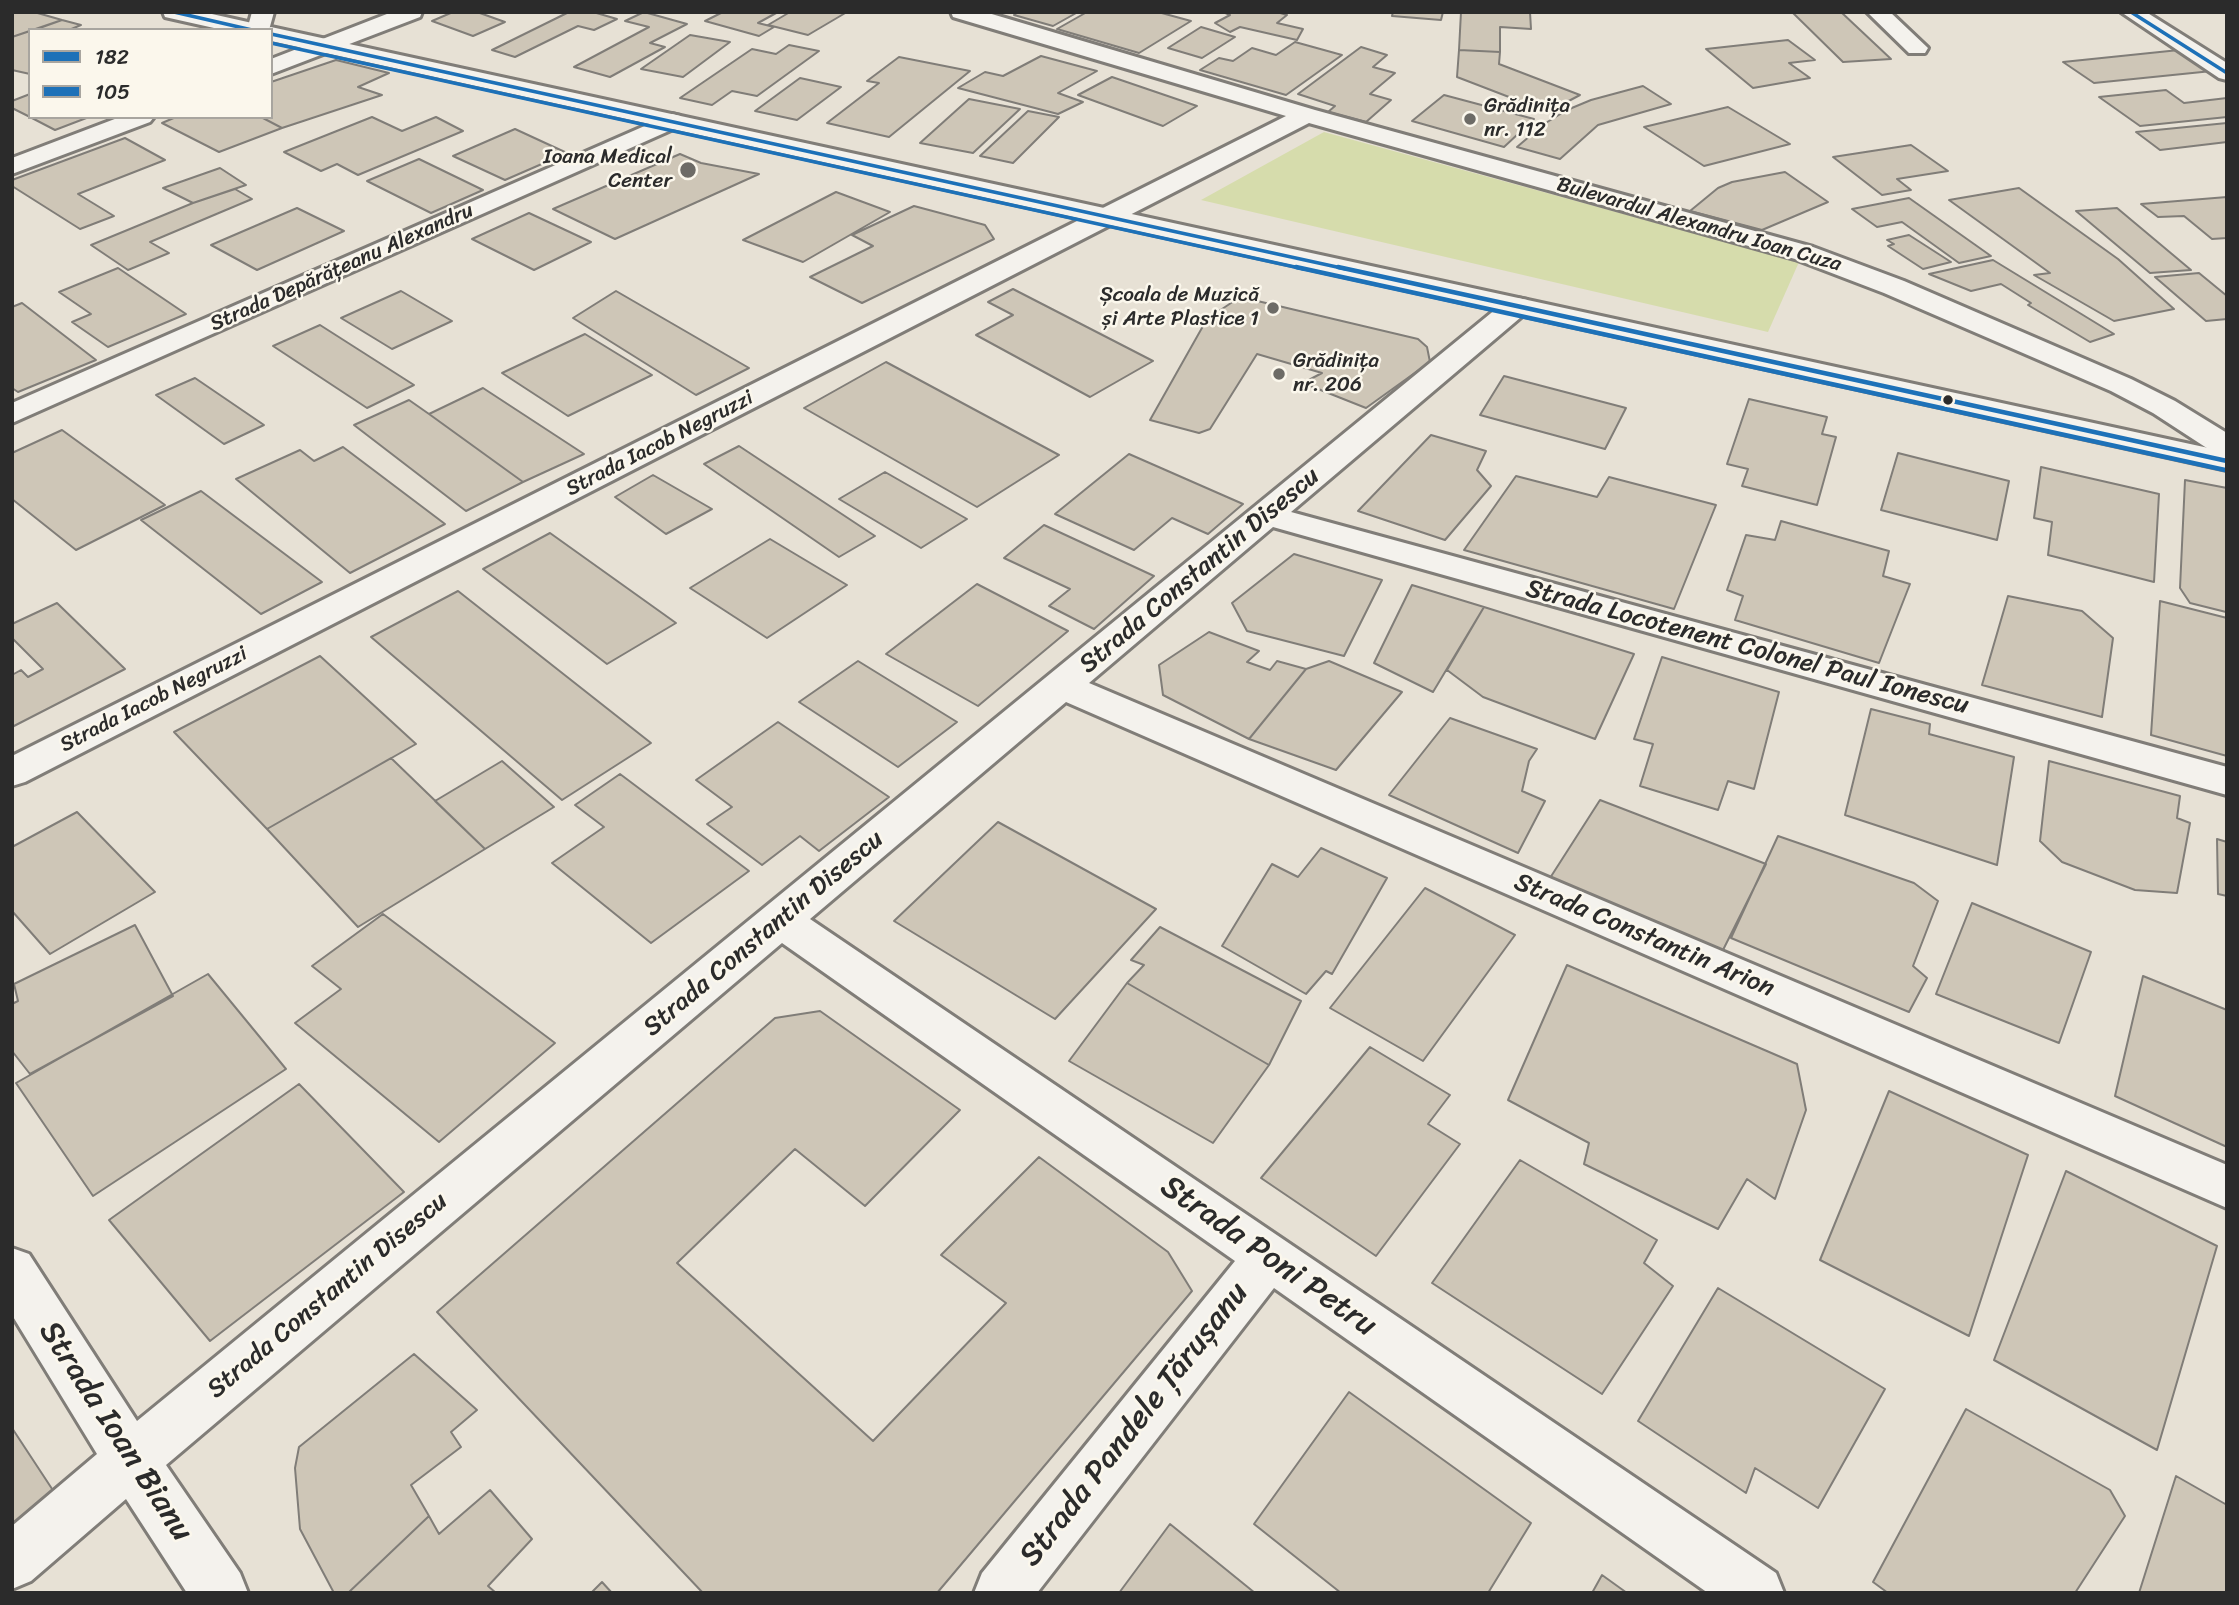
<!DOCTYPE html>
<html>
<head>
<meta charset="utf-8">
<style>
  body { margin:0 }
  #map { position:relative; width:2239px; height:1605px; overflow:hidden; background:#e7e1d5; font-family:Sriracha,sans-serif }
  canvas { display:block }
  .frame { position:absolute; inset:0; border:14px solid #2b2b2b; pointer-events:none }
  .legend { position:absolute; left:28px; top:28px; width:245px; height:91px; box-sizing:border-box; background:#fbf7ec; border:2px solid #a8a59f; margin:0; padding:9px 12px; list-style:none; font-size:21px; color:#2b2b2b }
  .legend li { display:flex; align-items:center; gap:14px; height:35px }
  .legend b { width:35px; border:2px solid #a8a59f }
</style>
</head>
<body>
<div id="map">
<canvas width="2239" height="1605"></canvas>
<div class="frame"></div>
<ul class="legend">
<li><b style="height:9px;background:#1d71b8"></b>182</li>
<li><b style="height:9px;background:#1d71b8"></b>105</li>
</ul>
</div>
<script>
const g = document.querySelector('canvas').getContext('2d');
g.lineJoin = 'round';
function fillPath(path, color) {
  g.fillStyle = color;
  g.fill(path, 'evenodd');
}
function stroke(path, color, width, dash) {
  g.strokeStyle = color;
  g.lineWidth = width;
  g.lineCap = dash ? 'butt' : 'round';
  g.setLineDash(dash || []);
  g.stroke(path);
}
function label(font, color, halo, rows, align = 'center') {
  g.font = font + ' Sriracha,sans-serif';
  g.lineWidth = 5;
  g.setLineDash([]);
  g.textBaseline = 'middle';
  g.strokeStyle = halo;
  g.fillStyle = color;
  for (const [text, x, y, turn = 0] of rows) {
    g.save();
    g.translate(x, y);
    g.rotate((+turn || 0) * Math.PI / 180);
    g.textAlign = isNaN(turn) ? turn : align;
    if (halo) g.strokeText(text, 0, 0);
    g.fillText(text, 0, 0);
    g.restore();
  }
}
const green = new Path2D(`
  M1324,132l475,130 -31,70 -567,-132z`);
const building = new Path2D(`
  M12,12h22l28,8 -50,17z
  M453,12h24l28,10 -32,14 -41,-15z
  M569,12h24l24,7 -23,11 -16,-4 -63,31 -23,-7z
  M644,12l43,12 -37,19 15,4 -55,30 -36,-10 75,-40 -24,-6z
  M723,12h55l-20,11 16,4 -15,9 -54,-15z
  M790,12h57l-39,23 -40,-10z
  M1018,12h60l-25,14 -39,-11z
  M1087,12h71l33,9 -52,32 -82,-24z
  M1223,12h54l10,3 -10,8 26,6 -6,11 -57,-13 -10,5 -15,-9 15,-8z
  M1393,12h50l-2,8 -49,-4z
  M1461,12h69l1,17 -31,-2v25l-41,-2z
  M1792,12h49l50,47 -48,3z
  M62,20l19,5 -12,5h-35z
  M1201,27l34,10 -33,21 -34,-10z
  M30,31v43l-18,-4v-33z
  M690,35l40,7 -47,35 -42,-8z
  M1788,40l27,20 -26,3 21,15 -57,10 -47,-39z
  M1295,42l47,13 -56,40 -86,-25 19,-12 14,3 19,-13 24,7z
  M789,45l30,6 -62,45 -25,-5 -20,14 -32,-7 72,-49 24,5z
  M1361,47l26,8 -14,12 22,6 -25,21 21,6 -25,22 -38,-10 7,-6 -37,-12z
  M1459,50l41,2 -1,12 81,31 -32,17 -91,-35z
  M2179,50l33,21 -118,12 -31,-21z
  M1041,56l56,15 -39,22 25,9 -25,12 -100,-26 27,-16 18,4z
  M899,57l71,14 -81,66 -62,-14 52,-40 -12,-2z
  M336,60l53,13 -31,14 24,8 -100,33 -21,-11h10v-35z
  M1112,77l85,29 -34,20 -85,-31z
  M800,78l41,9 -44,33 -42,-9z
  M1643,86l28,18 -73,21 -38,34 -43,-12 27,-23 23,-14 24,-10z
  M2166,90l18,13 43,-5v19l-87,9 -41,-29z
  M30,94v23l-18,-9v-7z
  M1444,95l90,24 -30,28 -92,-26z
  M969,99l51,10 -47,44 -53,-10z
  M1728,107l62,37 -86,22 -60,-39z
  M1028,111l31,6 -46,46 -33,-7z
  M30,117h59l-34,13z
  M176,117h85l21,11 -63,24 -57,-29z
  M372,117l30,14 34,-14 27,14 -105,44 -21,-11 -16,7 -37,-19z
  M2227,123v19l-67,8 -24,-18z
  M515,129l52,24 -62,27 -52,-24z
  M125,138l40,22 -87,34 36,22 -34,13 -68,-43v-6z
  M1911,145l37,26 -51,8 14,11 -29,5 -49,-38z
  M680,154l21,9 58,11 -144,65 -62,-30z
  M419,159l64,31 -52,23 -64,-32z
  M220,168l26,17 -53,18 -30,-15z
  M1785,172l43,30 -66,28 -72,-19 28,-23 14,-6z
  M2019,188l99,71 56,50 -60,12 -80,-46 16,-2 -101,-73z
  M235,189l17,10 -102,43 19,11 -41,17 -37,-25 102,-42z
  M836,192l54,20 -87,50 -60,-22z
  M2227,197v41l-15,1 -28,-23 -26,1 -17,-13z
  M1909,198l82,58 -32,7 -57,-41 -25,5 -25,-18z
  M914,206l71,19 9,14 -132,64 -52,-26 63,-31 -21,-11z
  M297,208l47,23 -87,39 -46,-25z
  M2117,208l74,62 -41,3 -74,-62z
  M529,213l62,29 -57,28 -62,-31z
  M1909,235l42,27 -28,7 -35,-23 6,-2 -7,-4z
  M1993,260l121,74 -24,8 -62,-37 3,-2 -30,-19 -30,7 -42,-17z
  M118,268l68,46 -78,33 -36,-25 19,-8 -32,-22z
  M2199,273l28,23v23l-21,2 -51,-44z
  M1013,289l140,72 -63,36 -114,-62 37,-20 -25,-13z
  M401,291l51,30 -60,28 -51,-31z
  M616,291l133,77 -53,27 -123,-77z
  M1237,299h12l169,40 9,8 3,15 -64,46 -63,-25 19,-10 -65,-19 -47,75 -11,4 -49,-13 57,-101z
  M22,303l74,57 -78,32 -6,-4v-81z
  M320,325l94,60 -47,23 -94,-62z
  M585,334l67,41 -84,41 -66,-43z
  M886,362l173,93 -82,52 -173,-99z
  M1504,376l122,32 -21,41 -125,-34z
  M195,378l69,47 -40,19 -68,-49z
  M483,388l101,66 -61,28 -94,-68z
  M1749,399l78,18 -5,17 14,3 -19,68 -75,-19 6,-17 -21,-5z
  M409,400l20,14 94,68 -57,29 -112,-86z
  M62,430l103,75 -89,45 -64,-51v-46z
  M1431,435l55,16 -9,19 14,16 -46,54 -87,-29z
  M739,446l136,90 -36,21 -135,-93z
  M343,447l102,77 -95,49 -114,-94 64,-29 14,11z
  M1898,453l111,28 -12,59 -116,-30z
  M1129,454l114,50 -35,30 -36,-16 -38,32 -79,-36z
  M2041,467l118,27 -5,88 -106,-27 4,-33 -18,-4z
  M885,472l82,47 -46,29 -82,-49z
  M653,475l59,34 -46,25 -51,-37z
  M1516,476l81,21 12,-20 107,28 -42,104 -210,-59z
  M2185,480l42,8 -1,124 -36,-9 -10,-15z
  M201,491l121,91 -61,32 -120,-94z
  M1781,521l108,30 -6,25 27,8 -31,79 -144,-43 8,-24 -16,-6 19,-55 29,5z
  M1044,525l110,51 -60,53 -45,-23 21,-17 -66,-31z
  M550,533l126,90 -69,41 -124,-95z
  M770,539l77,46 -80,53 -77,-50z
  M1294,554l88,26 -38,76 -97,-25 -15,-28z
  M977,584l91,47 -90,75 -92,-52z
  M1412,585l72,22 -51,85 -59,-29z
  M458,591l193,152 -89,57 -191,-163z
  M2008,596l74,15 31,27 -11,79 -120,-32z
  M2160,601l67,17v138l-76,-21z
  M57,603l68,66 -113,58v-52l9,-5 7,7 15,-8 -31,-31v-14z
  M1484,607l150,47 -39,85 -112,-42 -36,-27z
  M1209,632l50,19 -12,11 23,8 7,-9 29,8 -57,70 -86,-44 -4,-30z
  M320,656l96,88 -149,85 -93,-97z
  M1662,657l117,35 -25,97 -26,-8 -10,29 -78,-24 13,-42 -19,-5z
  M858,661l99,61 -59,45 -99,-65z
  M1329,661l73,31 -66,78 -87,-31 57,-70z
  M1871,709l59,15 -1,10 85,23 -17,108 -152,-50z
  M1450,718l87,31 -8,12 -7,30 23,10 -27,52 -129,-58z
  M778,722l111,75 -70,54 -19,-15 -38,29 -55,-41 25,-17 -36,-27z
  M391,758l94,91 -127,78 -91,-98z
  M502,761l52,46 -69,42 -50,-48z
  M2049,761l131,35 -3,22 13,5 -13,70 -42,-3 -73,-28 -22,-21z
  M620,774l129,97 -98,72 -99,-80 52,-36 -29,-22z
  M1600,800l166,64 -44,88 -172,-74z
  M77,812l78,80 -105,62 -38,-43v-64z
  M998,822l158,87 -101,110 -161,-98z
  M1778,836l136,47 24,18 -25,65 14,12 -18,34 -178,-74z
  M2217,839l10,3v54l-9,-2z
  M1321,848l66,30 -55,96 -6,-3 -20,23 -84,-48 50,-82 26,13z
  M1425,888l90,47 -92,126 -93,-53z
  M1972,903l119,49 -32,91 -123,-49z
  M383,914l172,129 -116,99 -144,-119 46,-34 -29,-23z
  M135,925l38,71 -143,78 -18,-23v-47l6,-3 -4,-17z
  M1160,927l141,74 -32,64 -142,-82 17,-18 -13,-5z
  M1567,965l230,99 9,46 -31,89 -28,-20 -29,50 -134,-65 5,-21 -81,-43z
  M208,974l78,95 -193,127 -77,-113z
  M2143,976l84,34v137l-112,-51z
  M1127,983l142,82 -56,78 -144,-82z
  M820,1011l140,99 -95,96 -70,-57 -118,114 196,178 133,-138 -65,-48 98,-98 129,95 24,39 -255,302h-234l-266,-281 338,-294z
  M1370,1047l80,48 -22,29 32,20 -84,112 -115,-78z
  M299,1084l105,108 -194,149 -101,-121z
  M1889,1091l139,64 -59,181 -149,-76z
  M1520,1160l137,80 -13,23 29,23 -71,108 -170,-111z
  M2066,1171l151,75 -60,204 -163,-90z
  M1718,1288l167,101 -67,119 -63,-40 -9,25 -108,-72z
  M414,1354l63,56 -26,22 10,15 -50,38 18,31 -81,77h-14l-34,-64 -5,-61 4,-21z
  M1349,1392l182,131 -43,70h-147l-87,-69z
  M1966,1409l144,81 15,26 -50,77h-187l-15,-11z
  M12,1428l48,73 -48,37z
  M2176,1476l51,29v88h-88z
  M490,1490l42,49 -44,47 8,7h-148l81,-77 10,18z
  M1170,1524l85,69h-136z
  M1602,1575l25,18h-35z
  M602,1582l10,11h-21z`);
const lane = new Path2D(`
  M252,12h22l-5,18h-22z
  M1867,12h23l38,36 -3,5h-16z`);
const street = new Path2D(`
  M392,12h30l-2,5 -149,57v-15z
  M951,12h34l330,98 498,137 91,34 227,98 44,22 52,32v23l-11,-2 -63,-41 -42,-22 -227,-98 -89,-34 -486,-136 -1284,659 -13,4v-30l1274,-640 -333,-99z
  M672,114l8,2 4,5 -4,5 -668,297v-20z
  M120,117h34l-4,5 -138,52v-16z
  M1517,298l10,2 4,6 -4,6 -236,200 936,255v28l-954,-268 -184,156 1138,482v43l-1161,-506 -256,217 966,654 8,20h-76l-434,-305 -237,305h-63l8,-20 253,-312 -453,-318 -616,522 74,108 8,20h-61l-61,-94 -95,82 -19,8v-63l85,-72 -85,-139v-67l17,6 108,167 1370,-1121z`);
const secondary = new Path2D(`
  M163,12h40l58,13 2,4 8,-2 1956,425v18l-1956,-429v-11h-48l-58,-13z
  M2121,12h25l81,51v17l-8,-2z`);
const bus1Far1 = new Path2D(`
  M174,12l78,18
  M2131,12l96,61
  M271,34l1075,235`);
const bus1 = new Path2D(`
  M1338,267l889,194`);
const bus2Far1 = new Path2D(`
  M271,43l1033,226`);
const bus2 = new Path2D(`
  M1296,267l929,203`);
const markers = [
  [1470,119,7,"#6d6b66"],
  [688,170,9,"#6d6b66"],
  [1273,308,7,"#6d6b66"],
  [1279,374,7,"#6d6b66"],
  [1948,400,6,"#2b2b2b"]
];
const farPoinames = [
  ["Grădinița",1484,107],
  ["nr. 112",1484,131],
  ["Ioana Medical",672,158,"right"],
  ["Center",672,182,"right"],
  ["Școala de Muzică",1259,296,"right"],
  ["și Arte Plastice 1",1259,320,"right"],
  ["Grădinița",1293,362],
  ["nr. 206",1293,386]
];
const farStreetnames = [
  ["Bulevardul Alexandru Ioan Cuza",1699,225,16],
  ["Strada Depărățeanu Alexandru",342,268,-24],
  ["Strada Iacob Negruzzi",660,444,-27],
  ["Strada Iacob Negruzzi",154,700,-27]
];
const streetNames = [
  ["Strada Constantin Disescu",1200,571,-40],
  ["Strada Locotenent Colonel Paul Ionescu",1747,648,15],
  ["Strada Constantin Disescu",764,934,-40],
  ["Strada Constantin Arion",1644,936,23],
  ["Strada Constantin Disescu",328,1296,-40]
];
const nearStreetnames = [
  ["Strada Poni Petru",1268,1257,35],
  ["Strada Pandele Țărușanu",1135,1425,-52],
  ["Strada Ioan Bianu",115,1432,57]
];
fillPath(green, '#d6dcac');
fillPath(building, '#cec6b7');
stroke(building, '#807d78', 2);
stroke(lane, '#807d78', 6);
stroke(street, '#807d78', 6);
stroke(secondary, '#807d78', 6);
fillPath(lane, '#f4f2ed');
fillPath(street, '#f4f2ed');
fillPath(secondary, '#f4f2ed');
stroke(bus1Far1, '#1d71b8', 3.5);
stroke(bus1, '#1d71b8', 4.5);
stroke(bus2Far1, '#1d71b8', 3.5);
stroke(bus2, '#1d71b8', 4.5);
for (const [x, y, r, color] of markers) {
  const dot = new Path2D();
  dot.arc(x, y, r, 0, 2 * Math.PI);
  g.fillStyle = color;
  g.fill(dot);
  stroke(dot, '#fbf7ec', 2.5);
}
label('21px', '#2b2b2b', '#fbf7ec', farPoinames, 'left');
label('21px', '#2b2b2b', '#fbf7ec', farStreetnames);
label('26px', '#2b2b2b', '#fbf7ec', streetNames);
label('32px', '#2b2b2b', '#fbf7ec', nearStreetnames);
</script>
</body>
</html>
